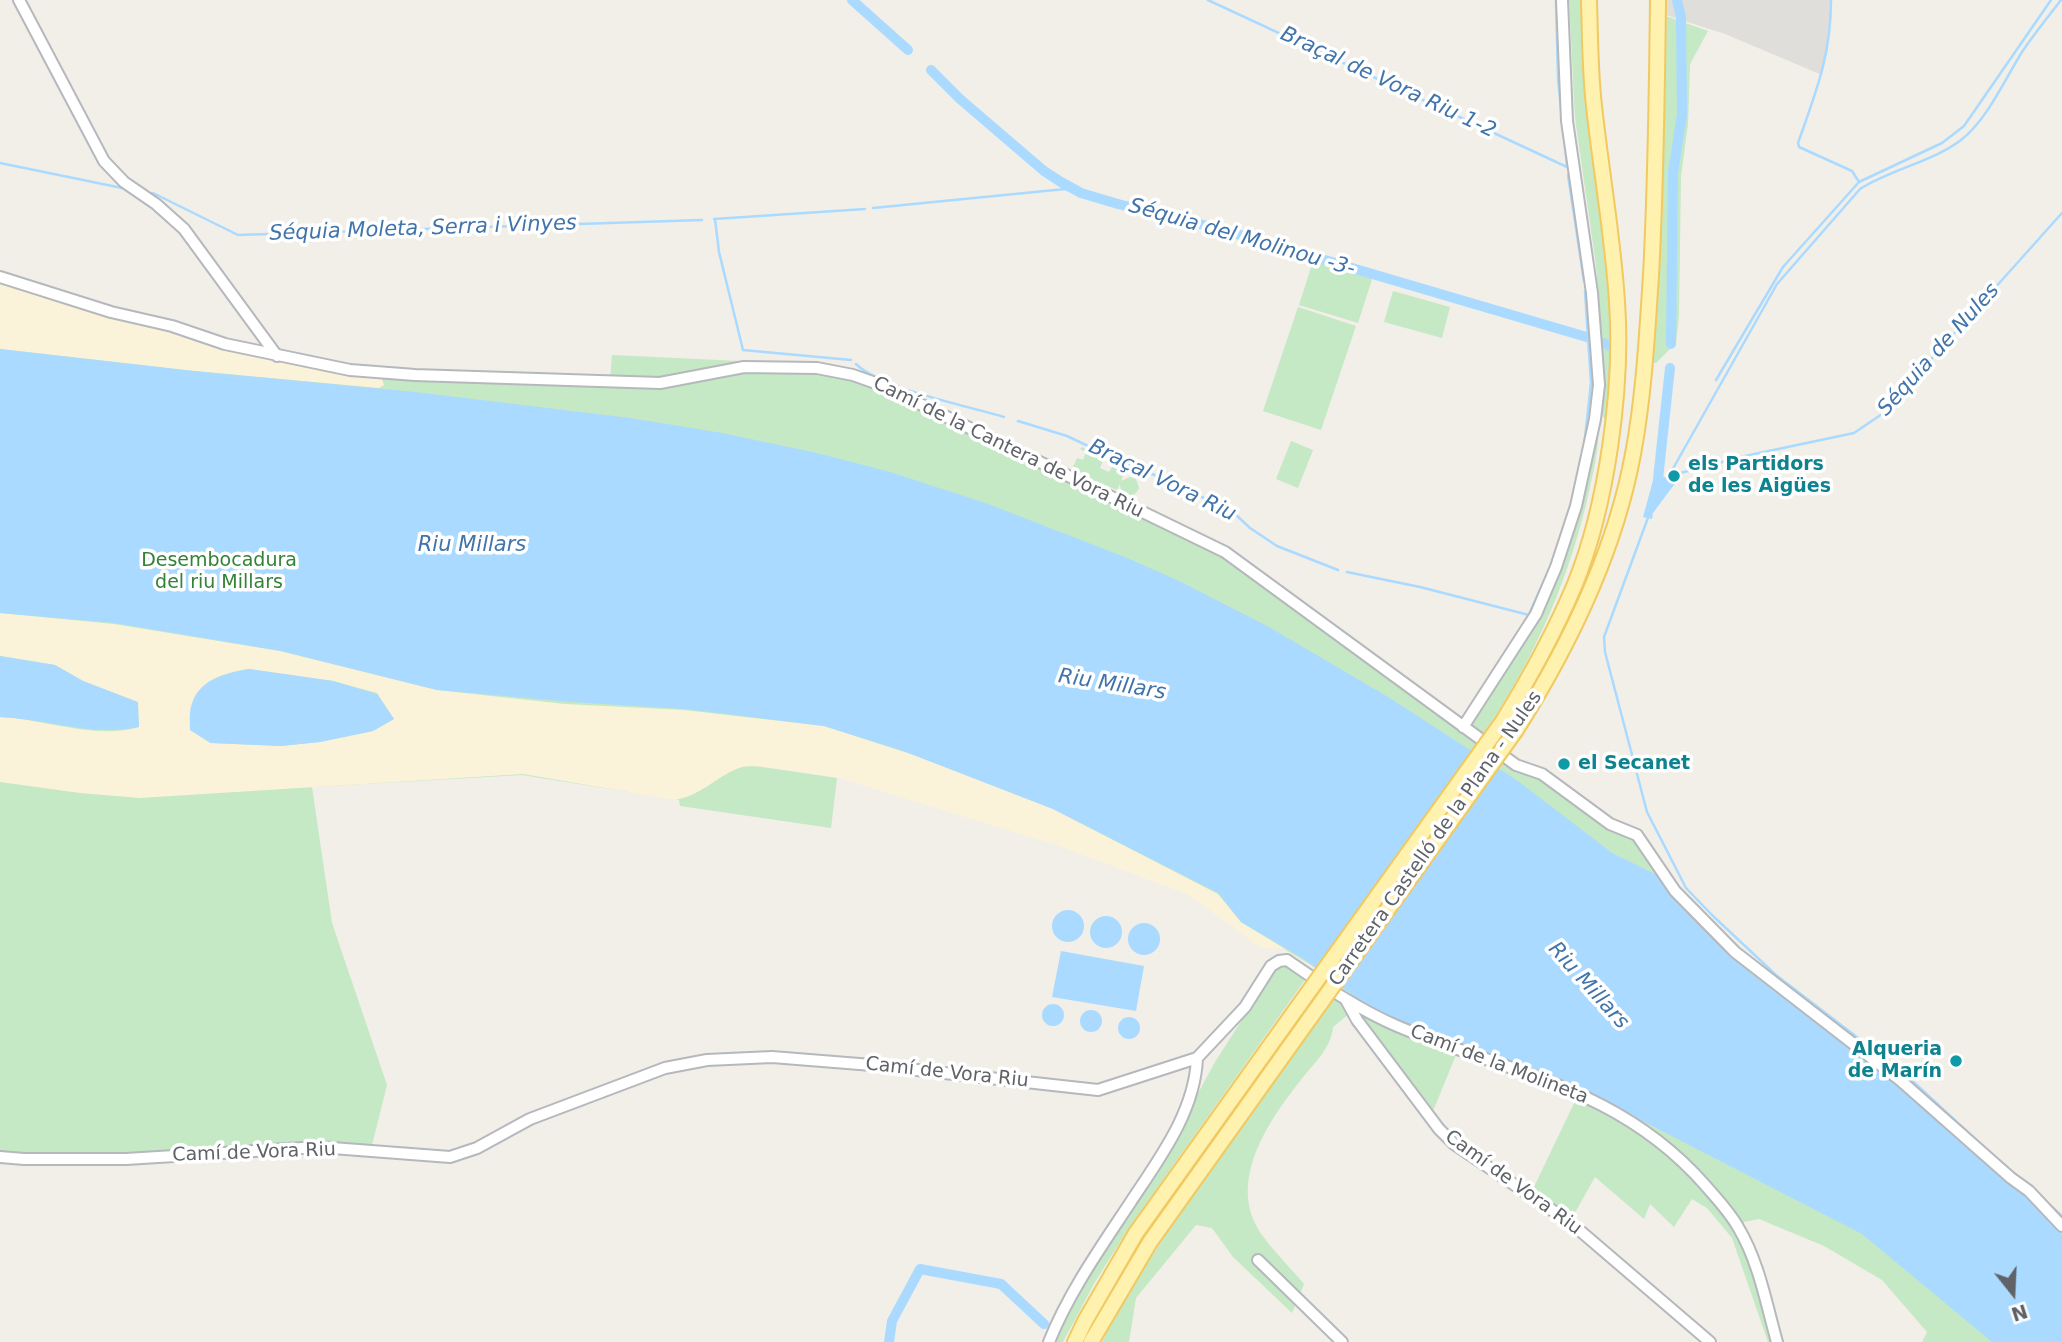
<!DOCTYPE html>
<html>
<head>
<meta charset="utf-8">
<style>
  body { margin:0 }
  #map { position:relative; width:2062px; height:1342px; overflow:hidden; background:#f1efe8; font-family:"DejaVu Sans",sans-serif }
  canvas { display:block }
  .north { position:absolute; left:1978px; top:1258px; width:70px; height:70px; -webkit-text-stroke:5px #fff; paint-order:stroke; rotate:162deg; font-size:19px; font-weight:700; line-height:28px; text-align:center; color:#5f6368 }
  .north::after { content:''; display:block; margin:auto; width:24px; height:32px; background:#5f6368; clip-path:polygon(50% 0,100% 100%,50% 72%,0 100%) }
</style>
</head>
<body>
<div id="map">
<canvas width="2062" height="1342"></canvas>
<div class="north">N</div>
</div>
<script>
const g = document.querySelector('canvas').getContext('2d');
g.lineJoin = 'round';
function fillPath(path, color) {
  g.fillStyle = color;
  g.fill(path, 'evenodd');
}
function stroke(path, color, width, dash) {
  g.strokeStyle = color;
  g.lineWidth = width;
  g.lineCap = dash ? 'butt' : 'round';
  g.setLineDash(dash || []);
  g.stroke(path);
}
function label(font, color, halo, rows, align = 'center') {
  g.font = font + ' "DejaVu Sans",sans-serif';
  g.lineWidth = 7;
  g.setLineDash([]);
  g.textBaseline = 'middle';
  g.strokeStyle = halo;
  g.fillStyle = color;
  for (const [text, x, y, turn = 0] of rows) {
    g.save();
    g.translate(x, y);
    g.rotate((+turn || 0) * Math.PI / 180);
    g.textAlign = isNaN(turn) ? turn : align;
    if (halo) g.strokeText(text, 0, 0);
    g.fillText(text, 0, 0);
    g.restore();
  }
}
const industrial = new Path2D(`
  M1663,0h168l-3,48 -6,27 -97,-41 -62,-20z`);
const green = new Path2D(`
  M1569,0h14c2,58 5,114 12,171 9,89 22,162 12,252l-5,-8 3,-30 -9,-120 -21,-147z
  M1663,15l45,16 -18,33 -2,60 -7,52 -2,140 -3,27 -20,20 -4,-1 10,-143z
  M1314,258l59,18 -15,47 -59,-18z
  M0,282l332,87 328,14 85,-14 32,-1 76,8 357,170 333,233 91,59 38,56 352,299 38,39v110h-140l5,-10 -45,-52 -58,-34 -65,-27 -20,4 -92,-96 -14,-11 -37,-19 -82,-34 -111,-39 -37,-18 -55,-41 -70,-42 -23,-28 -267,-125 -189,-3 75,11 -6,50 -151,-22 -1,-6 -157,-25 -210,12 20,136 55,162 -16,64 -245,8 -126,-1z
  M1393,291l57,16 -8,31 -58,-16z
  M1298,307l58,19 -35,104 -58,-19z
  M612,355l128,6 3,5 -84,16 -49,-1z
  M1597,418c4,24 -2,45 -7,69 -19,89 -57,176 -109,250l-13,-15 71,-110z
  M1291,441l22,9 -15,38 -22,-9z
  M1082,447l22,11 -4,10 9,4 5,-9 12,6 -5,12 9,-4 6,2 3,9c-6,13 -19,9 -19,-4l-3,6 -26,-11 -18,-12 4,-9 6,2 3,-8 -6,-3z
  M1285,963l22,14 -177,249 -35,56 -32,60h-10l41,-78 72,-112 49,-90 57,-89z
  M1335,995l14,19 -16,13c-2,22 -20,37 -33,54 -29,37 -67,91 -46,140 7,18 37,47 50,63l-12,29 -59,-56 -21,-29 -16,-3 -60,73 -7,44h-27l20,-40 46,-71z
  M1349,1002l109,48 -27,66z
  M1578,1095l67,38 74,72 32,53 23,84h-6l-36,-104 -25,-30 -15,-9 -18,28 -24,-23 -6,15 -49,-42 -23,41 -40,-27z`);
const sand = new Path2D(`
  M0,278l110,35 271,63 3,9 -5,3 -185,-17 -194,-22z
  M0,613l114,11 166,27 157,39 128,14 119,6 140,16 96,31 133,52 165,85 23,28 44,27 -24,-1 -72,-53 -132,-50 -218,-67c-17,-3 -84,-15 -97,-11 -25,8 -37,27 -67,33l-152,-26 -383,24 -60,-5 -80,-11v-65c45,2 95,23 139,10l-2,-25 -54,-21 -28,-16 -55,-9zM249,669l84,12 44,12 17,26 -21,12 -53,11 -39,4 -71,-3 -20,-13c0,-44 18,-54 59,-61z`);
const water = new Path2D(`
  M0,349l194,22 221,21 215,26 92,15 95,20 73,19 98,32 139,54 50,22 92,47 119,70 130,84 94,72 47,23 13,19 29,31 52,49 144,109 127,110 35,37 3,4v107h-70l-130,-108 -266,-137 -83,-35 -109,-38 -36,-18 -66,-48 -61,-36 -23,-29 -165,-84 -150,-58 -79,-25 -139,-17 -113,-7 -135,-12 -156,-39 -167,-28 -114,-10z
  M1657,466l7,3 -2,7 14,6 -23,31 -1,6 -9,-2z
  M0,656l55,9 28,16 55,21 1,25c-46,10 -93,-8 -139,-10z
  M249,669l84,12 44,13 17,25 -21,12 -53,11 -39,4 -70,-3 -21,-13c0,-7 -1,-16 1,-23 6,-27 34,-34 58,-38z
  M1052 926a16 16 0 1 1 32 0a16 16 0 1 1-32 0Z
  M1090 932a16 16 0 1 1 32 0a16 16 0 1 1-32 0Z
  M1128 939a16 16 0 1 1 32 0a16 16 0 1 1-32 0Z
  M1061,951l83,15 -8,45 -84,-14z
  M1042 1015a11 11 0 1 1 22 0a11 11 0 1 1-22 0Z
  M1080 1021a11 11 0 1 1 22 0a11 11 0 1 1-22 0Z
  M1118 1028a11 11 0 1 1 22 0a11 11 0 1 1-22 0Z`);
const stream = new Path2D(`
  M1208,0l359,167
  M1556,0l2,79 9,87
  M1831,0c0,55 -15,92 -33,143l1,4 53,24 7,11
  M0,163l122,25
  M1568,175l16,106
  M150,194l3,-1 85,42 464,-15
  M873,208l192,-19 16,4
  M714,219l151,-10
  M715,219l4,33 24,98 108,10
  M856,364c25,25 112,42 148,53
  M1716,380l67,-113 76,-85 83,-39 22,-17 87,-126
  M1018,421l49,15 61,29 22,8 82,38 18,17 27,18 61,24
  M1584,447l7,-64 -6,-91
  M1669,476l76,-20 109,-23 28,-19 180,-201
  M1666,481l111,-197 83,-95c31,-20 72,-27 101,-49 26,-20 44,-61 61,-88 12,-18 26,-35 39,-52
  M1649,515l-45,122 1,15 42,160 39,76 27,28 63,59 129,99 81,75
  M1347,572l73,15 109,28
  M1530,612l23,-51
  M2021,1179l41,37`);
const canal = new Path2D(`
  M852,0l56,50
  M931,70l29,29 84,72 17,11 20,11 37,11 98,24 374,110
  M1603,343l7,3
  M1671,344l2,-171 9,-59 -1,-97 -4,-17
  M1658,479l12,-111
  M889,1342l3,-21 28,-52 81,15 43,40`);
const minor = new Path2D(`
  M19,0l85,161 20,21 32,22 28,25 93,127
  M0,277l111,35 61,14 53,18 125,26 65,5 245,8 84,-16 73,1 36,7 28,10 344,167 291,213 26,9 68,50 27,11 38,56 60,61 165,128 111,98 18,13 33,35
  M1463,727l73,-113 20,-47 20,-61 19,-87 4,-34 -7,-92 -25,-172 -5,-121
  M1346,1000l11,20 82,109 15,15 117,79 139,119
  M0,1157l24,2h102l193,-12 131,10 27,-9 53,-29 135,-51 42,-8 65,-3 100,8 226,25 99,-32 48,-51 26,-41 8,-5 8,-1c35,24 70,49 110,66 113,48 221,60 308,159 11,13 24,26 33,42 21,35 28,76 39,115
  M1258,1260l84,82
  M1049,1342c20,-50 52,-95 81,-139 29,-44 65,-91 67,-145`);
const major = new Path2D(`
  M1503,721c27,-44 52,-89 72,-137 32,-79 48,-196 42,-282 -4,-65 -16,-131 -23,-196 -4,-35 -4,-71 -5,-106
  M1516,730c53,-84 99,-178 117,-276 11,-59 14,-119 18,-179 5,-92 6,-183 7,-275
  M1075,1342l10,-21 51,-88 161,-225
  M1091,1342l59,-100 160,-224`);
const majorBridge = new Path2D(`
  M1297,1008l206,-287
  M1310,1018l206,-288`);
const markers = [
  [1674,476,7,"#0f9aa8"],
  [1564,764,7,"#0f9aa8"],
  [1956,1061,7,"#0f9aa8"]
];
const streetNames = [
  ["Camí de la Cantera de Vora Riu",1008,448,26],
  ["Carretera Castelló de la Plana - Nules",1436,839,-55],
  ["Camí de la Molineta",1499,1065,21],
  ["Camí de Vora Riu",947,1073,6],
  ["Camí de Vora Riu",254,1153,-2],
  ["Camí de Vora Riu",1513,1183,36]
];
const cultureNames = [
  ["els Partidors",1688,465],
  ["de les Aigües",1688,487],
  ["el Secanet",1578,764],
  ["Alqueria",1942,1050,"right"],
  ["de Marín",1942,1072,"right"]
];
const parkNames = [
  ["Desembocadura",219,561],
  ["del riu Millars",219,583]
];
const waterNames = [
  ["Braçal de Vora Riu 1-2",1388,83,25],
  ["Séquia Moleta, Serra i Vinyes",423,229,-2],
  ["Séquia del Molinou -3-",1242,238,16],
  ["Séquia de Nules",1939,350,-48],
  ["Braçal Vora Riu",1162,481,26],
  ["Riu Millars",472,546],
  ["Riu Millars",1112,685,9],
  ["Riu Millars",1588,986,48]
];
fillPath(industrial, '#e0deda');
fillPath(green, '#c5e8c5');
fillPath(sand, '#fbf3d9');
fillPath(water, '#aadaff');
stroke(stream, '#aadaff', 2.5);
stroke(canal, '#aadaff', 10);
stroke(minor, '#b5b8bc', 14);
stroke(major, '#f2c960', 18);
stroke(minor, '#fff', 10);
stroke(major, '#fff2af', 14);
stroke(majorBridge, '#f2c960', 18, []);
stroke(majorBridge, '#fff2af', 14);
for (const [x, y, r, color] of markers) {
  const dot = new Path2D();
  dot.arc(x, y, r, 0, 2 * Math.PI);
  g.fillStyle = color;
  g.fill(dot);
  stroke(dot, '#fff', 2.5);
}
label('19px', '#5f6368', '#fff', streetNames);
label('bold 19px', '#0d838f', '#fff', cultureNames, 'left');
label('19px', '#348238', '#fff', parkNames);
label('italic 21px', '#4174aa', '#fff', waterNames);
</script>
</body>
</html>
